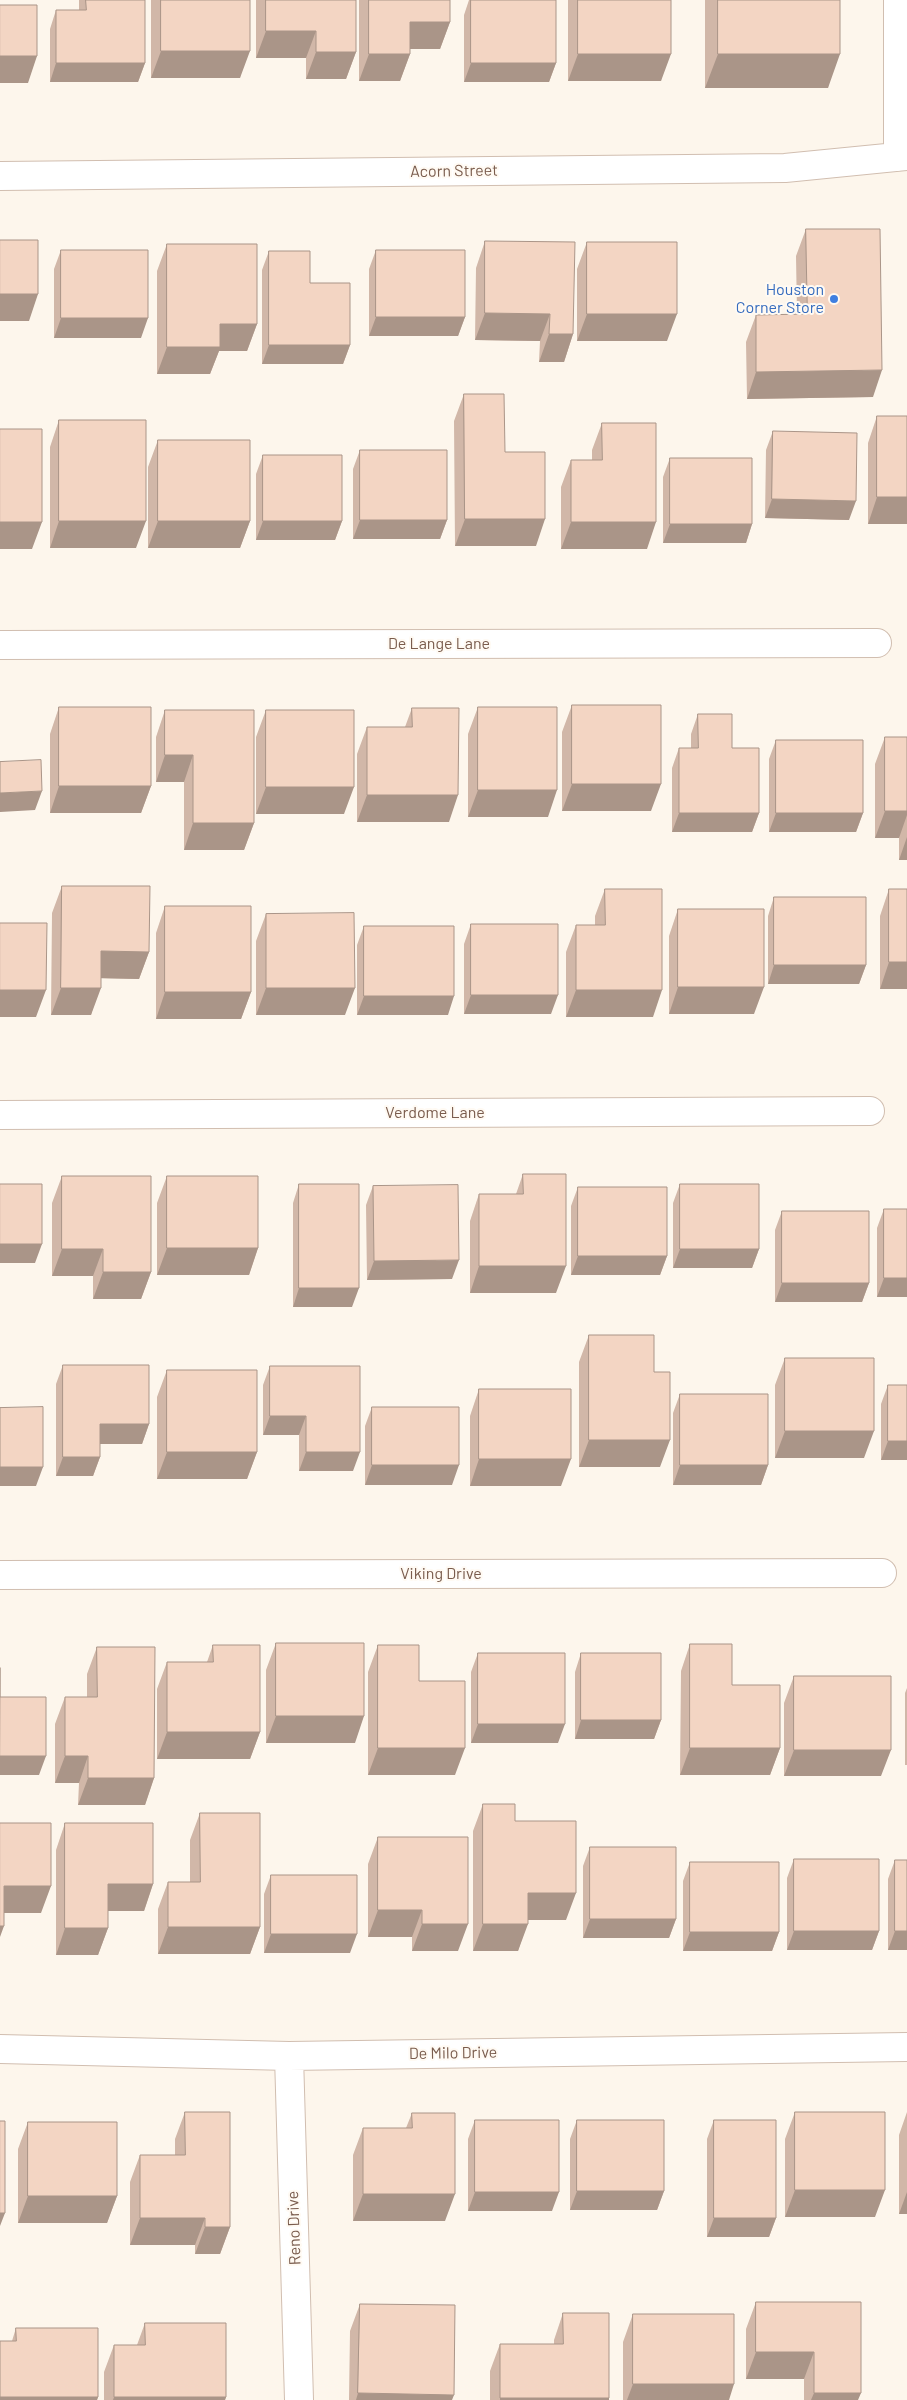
<!DOCTYPE html>
<html>
<head>
<meta charset="utf-8">
<style>
  body { margin:0 }
  canvas { display:block; background:#fdf6ec }
</style>
</head>
<body>
<canvas width="907" height="2400"></canvas>
<script>
const g = document.querySelector('canvas').getContext('2d');
g.lineJoin = 'round';
function stroke(path, color, width, dash) {
  g.strokeStyle = color;
  g.lineWidth = width;
  g.lineCap = dash ? 'butt' : 'round';
  g.setLineDash(dash || []);
  g.stroke(path);
}
function fillPath(path, color) {
  g.fillStyle = color;
  g.fill(path, 'evenodd');
}
function label(font, color, halo, rows, align = 'center') {
  g.font = font + ' Barlow,sans-serif';
  g.lineWidth = 4;
  g.setLineDash([]);
  g.textBaseline = 'middle';
  g.strokeStyle = halo;
  g.fillStyle = color;
  for (const [text, x, y, turn = 0] of rows) {
    g.save();
    g.translate(x, y);
    g.rotate((+turn || 0) * Math.PI / 180);
    g.textAlign = isNaN(turn) ? turn : align;
    if (halo) g.strokeText(text, 0, 0);
    g.fillText(text, 0, 0);
    g.restore();
  }
}
const minor = new Path2D(`
  M898,0v157
  M0,176l785,-8 122,-12
  M0,645l877,-2
  M0,1115l870,-4
  M0,1575l882,-2
  M0,2049l289,7 618,-9
  M289,2056l10,344`);
const wall = new Path2D(`
  M79,0h66v63l-7,19h-88v-53l6,-19h23z
  M151,0h99l-10,78h-89z
  M256,0h100v52l-10,27h-40v-21h-50z
  M359,0h91v22l-10,27h-30v5l-10,27h-41z
  M469,0h87v63l-7,19h-85v-67z
  M568,0h103l-10,81h-93z
  M705,0h135l-12,88h-123z
  M806,229l67,168 -126,2 -1,-57 10,-27 41,-1 -1,-58z
  M485,241l88,93 -9,28h-25l1,-21 -65,-1 1,-72z
  M587,242l80,99h-90v-72z
  M167,244l90,80 -10,27h-28l-9,23h-53v-103z
  M61,250l80,88h-87v-69z
  M376,250l89,67 -7,19h-89v-67z
  M269,251l41,32 40,62 -7,19h-81v-94z
  M464,394l41,58 31,94h-81l-1,-125z
  M877,416l30,108h-39v-81z
  M59,420l77,128h-86v-101z
  M602,423l45,126h-86v-62l10,-27h21v-10z
  M773,431l76,89 -84,-2 1,-68z
  M158,440l92,81 -10,27h-92v-81z
  M360,450l87,70 -7,19h-87v-70z
  M263,455l79,66 -7,19h-79v-66z
  M670,458l82,66 -6,19h-83v-66z
  M572,705l79,106h-89v-79z
  M59,707l92,79 -10,27h-91v-79z
  M478,707l70,110h-80v-83z
  M412,708l37,114h-92v-68l10,-27h38z
  M165,710l89,113 -10,27h-60v-68h-28v-45z
  M266,710l78,104h-88v-77z
  M698,714l61,99 -7,19h-80v-64l7,-20h12v-14z
  M885,737h22v123h-8v-22h-24v-74z
  M776,740l87,73 -7,19h-87v-73z
  M62,886l87,66 -10,27 -38,-1 -10,37h-40l1,-102z
  M605,889l48,128h-87v-65l10,-27h19v-9z
  M889,889l18,100h-27v-73z
  M774,897l92,68 -7,19h-91v-68z
  M165,906l86,86 -10,27h-85v-86z
  M678,909l76,105h-85v-78z
  M266,914l79,101h-89v-74z
  M471,924l80,90h-87v-70z
  M364,926l84,89h-91v-70z
  M523,1174l33,119h-86v-72l9,-27h37z
  M62,1176l89,96 -10,27h-48v-23h-41v-73z
  M167,1176l91,72 -9,27h-92v-72z
  M299,1184l53,123h-59v-104z
  M680,1184l79,65 -7,19h-79v-65z
  M373,1186l79,93 -85,1 -1,-75z
  M578,1187l89,69 -7,19h-89v-69z
  M884,1209l23,88h-30v-69z
  M782,1211l87,72 -7,19h-87v-72z
  M589,1335l65,37 6,95h-81v-105z
  M785,1358l79,100h-89v-73z
  M63,1365l86,59 -7,20h-42v13l-7,19h-37v-92z
  M270,1366l83,105h-54v-36h-36v-50z
  M167,1370l90,82 -10,27h-90v-82z
  M888,1385l19,75h-26v-56z
  M479,1389l82,97h-91v-70z
  M680,1394l88,71 -7,20h-88v-72z
  M372,1407l80,78h-87v-59z
  M276,1643l79,100h-89v-73z
  M690,1644l42,41 48,63 -10,27h-90l1,-104z
  M213,1645l47,87 -10,27h-93v-70l10,-27h40z
  M378,1645l41,36 36,94h-87v-103z
  M97,1647l57,131 -9,27h-67l1,-22h-24v-59l10,-27h22v-23z
  M478,1653l80,90h-87v-71z
  M581,1653l80,67 -7,19h-79v-67z
  M794,1676l87,100h-97v-73z
  M907,1688v77h-2v-72z
  M483,1804l32,17 51,99h-38l-10,31h-45v-120z
  M200,1813l60,114 -10,27h-92v-45l10,-27h22v-42z
  M65,1823l88,61 -9,27h-36v17l-10,27h-42v-105z
  M378,1837l80,114h-46v-14h-44v-73z
  M590,1847l86,72 -7,19h-86v-72z
  M794,1859l85,72 -7,19h-85v-72z
  M895,1860l12,90h-19v-71z
  M690,1862l89,70 -7,19h-89v-70z
  M271,1875l79,78h-86v-59z
  M185,2112l45,115 -10,27h-25v-9h-65v-63l10,-27h35v-16z
  M795,2112l80,105h-90v-78z
  M907,2112v102h-8v-79z
  M412,2113l33,108h-92v-66l10,-27h43z
  M475,2120l77,91h-84v-72z
  M577,2120l87,71 -7,19h-87v-71z
  M714,2120l62,98 -7,19h-62v-98z
  M28,2122l89,74 -10,27h-89v-74z
  M756,2302h105l-3,98h-54v-21h-58v-50z
  M360,2304l92,96h-103l1,-69z
  M563,2313l46,87h-119v-29l10,-27h54v-4z
  M633,2314l96,86h-106v-58z
  M145,2323l81,74 -1,3h-121v-28l10,-27h23z
  M16,2328l82,69 -1,3h-97l12,-59z`);
const shadedWall = new Path2D(`
  M410,22h40l-10,27h-40z
  M266,31h50l-10,27h-50z
  M161,51h89l-10,27h-89z
  M316,52h40l-10,27h-40z
  M369,54h41l-10,27h-41z
  M578,54h93l-10,27h-93z
  M718,54h122l-12,34h-123z
  M0,56h37l-9,27h-28z
  M56,63h89l-7,19h-88z
  M471,63h85l-7,19h-85z
  M0,294h38l-9,27h-29z
  M485,313l65,1 -10,27 -65,-1z
  M587,314h90l-10,27h-90z
  M376,317h89l-7,19h-89z
  M61,318h87l-7,20h-87z
  M220,324h37l-10,27h-28l-9,23h-53l10,-27z
  M549,334h24l-9,28h-25z
  M269,345h81l-7,19h-81z
  M882,370l-9,27 -126,2 9,-27z
  M877,497h30v27h-39z
  M772,499l84,2 -7,19 -84,-2z
  M465,519h80l-9,27h-81z
  M360,520h87l-7,19h-87z
  M59,521h87l-10,27h-86z
  M158,521h92l-10,27h-92z
  M263,521h79l-7,19h-79z
  M0,522h42l-10,27h-32z
  M571,522h85l-9,27h-86z
  M670,524h82l-6,19h-83z
  M165,755h28l-9,27h-28z
  M572,784h89l-10,27h-89z
  M59,786h92l-10,27h-91z
  M266,787h88l-10,27h-88z
  M478,790h79l-9,27h-80z
  M42,791l-7,19 -35,2v-19z
  M367,795h91l-9,27h-92z
  M885,811h22v4l-8,23h-24z
  M679,813h80l-7,19h-80z
  M776,813h87l-7,19h-87z
  M193,823h61l-10,27h-60z
  M907,837v23h-8z
  M101,951l48,1 -10,27 -48,-1z
  M889,962h18v27h-27z
  M774,965h92l-7,19h-91z
  M678,987h86l-10,27h-85z
  M61,988h40l-10,27h-40z
  M266,988h89l-10,27h-89z
  M0,990h46l-10,27h-36z
  M576,990h86l-9,27h-87z
  M165,992h86l-10,27h-85z
  M471,995h87l-7,19h-87z
  M364,996h90l-6,19h-91z
  M0,1244h42l-7,19h-35z
  M167,1248h91l-9,27h-92z
  M62,1249h41l-10,27h-41z
  M680,1249h79l-7,19h-79z
  M578,1256h89l-7,19h-89z
  M459,1260l-7,19 -85,1 7,-19z
  M479,1266h87l-10,27h-86z
  M103,1272h48l-10,27h-48z
  M884,1278h23v19h-30z
  M782,1283h87l-7,19h-87z
  M299,1288h60l-7,19h-59z
  M270,1416h36l-7,19h-36z
  M100,1424h49l-7,20h-49z
  M785,1431h89l-10,27h-89z
  M589,1440h81l-10,27h-81z
  M888,1441h19v19h-26z
  M167,1452h90l-10,27h-90z
  M306,1452h54l-7,19h-54z
  M63,1457h37l-7,19h-37z
  M479,1459h92l-10,27h-91z
  M372,1465h87l-7,20h-87z
  M680,1465h88l-7,20h-88z
  M0,1467h43l-7,19h-36z
  M276,1716h88l-9,27h-89z
  M581,1720h80l-7,19h-79z
  M478,1724h87l-7,19h-87z
  M167,1732h93l-10,27h-93z
  M378,1748h87l-10,27h-87z
  M690,1748h90l-10,27h-90z
  M794,1750h97l-10,26h-97z
  M0,1756h46l-7,19h-39z
  M65,1756h23l-9,27h-24z
  M88,1778h66l-9,27h-67z
  M108,1884h45l-9,27h-46z
  M4,1886h47l-10,27h-41z
  M528,1893h48l-10,27h-48z
  M378,1910h44l-10,27h-44z
  M590,1919h86l-7,19h-86z
  M422,1924h46l-10,27h-46z
  M483,1924h45l-10,27h-45z
  M0,1926h4l-4,11z
  M168,1927h92l-10,27h-92z
  M65,1928h43l-10,27h-42z
  M794,1931h85l-7,19h-85z
  M895,1931h12v19h-19z
  M690,1932h89l-7,19h-89z
  M271,1934h86l-7,19h-86z
  M795,2190h90l-10,27h-90z
  M577,2191h87l-7,19h-87z
  M475,2192h84l-7,19h-84z
  M907,2192v22h-8z
  M363,2194h92l-10,27h-92z
  M28,2196h89l-10,27h-89z
  M0,2213h5l-5,13z
  M140,2218h65l-10,27h-65z
  M714,2218h62l-7,19h-62z
  M205,2227h25l-10,27h-25z
  M756,2352h58l-10,27h-58z
  M633,2384h101l-5,16h-102z
  M358,2393l96,2 -2,5h-96z
  M814,2393h47l-3,7h-47z
  M0,2397h98l-1,3h-97z
  M114,2397h112l-1,3h-112z
  M500,2398h109v2h-109z`);
const building = new Path2D(`
  M86,0h59v63h-89v-53h30z
  M161,0h89v51h-89z
  M266,0h90v52h-40v-21h-50z
  M369,0h81v22h-40v32h-41z
  M471,0h85v63h-85z
  M578,0h93v54h-93z
  M718,0h122v54h-122z
  M0,5h37v51h-37z
  M806,229h74l2,141 -126,2v-57l51,-1z
  M0,240h38v54h-38z
  M485,241l90,1 -2,92h-24l1,-20 -65,-1z
  M587,242h90v72h-90z
  M167,244h90v80h-37v23h-53z
  M61,250h87v68h-87z
  M376,250h89v67h-89z
  M269,251h41v32h40v62h-81z
  M464,394h40l1,58h40v67h-80z
  M877,416h30v81h-30z
  M59,420h87v101h-87z
  M602,423h54v99h-85v-62h31z
  M0,429h42v93h-42z
  M773,431l84,2 -1,68 -84,-2z
  M158,440h92v81h-92z
  M360,450h87v70h-87z
  M263,455h79v66h-79z
  M670,458h82v66h-82z
  M572,705h89v79h-89z
  M59,707h92v79h-92z
  M478,707h79v83h-79z
  M412,708h47l-1,87h-91v-68h45z
  M165,710h89v113h-61v-68h-28z
  M266,710h88v77h-88z
  M698,714h34v34h27v65h-80v-65h19z
  M885,737h22v74h-22z
  M776,740h87v73h-87z
  M41,760l1,31 -42,2v-31z
  M62,886h88l-1,66 -48,-1v37h-40z
  M605,889h57v101h-86v-65h29z
  M889,889h18v73h-18z
  M774,897h92v68h-92z
  M165,906h86v86h-86z
  M678,909h86v78h-86z
  M354,913l1,75h-89v-74z
  M0,923h47l-1,67h-46z
  M471,924h87v71h-87z
  M364,926h90v70h-90z
  M523,1174h43v92h-87v-72h44z
  M62,1176h89v96h-48v-23h-41z
  M167,1176h91v72h-91z
  M0,1184h42v60h-42z
  M299,1184h60v104h-60z
  M680,1184h79v65h-79z
  M458,1185l1,75 -85,1 -1,-75z
  M578,1187h89v69h-89z
  M884,1209h23v69h-23z
  M782,1211h87v72h-87z
  M589,1335h65v37h16v68h-81z
  M785,1358h89v73h-89z
  M63,1365h86v59h-49v33h-37z
  M270,1366h90v86h-54v-36h-36z
  M167,1370h90v82h-90z
  M888,1385h19v56h-19z
  M479,1389h92v70h-92z
  M680,1394h88v71h-88z
  M43,1407v60h-43v-59z
  M372,1407h87v58h-87z
  M276,1643h88v73h-88z
  M690,1644h42v41h48v63h-90z
  M213,1645h47v87h-93v-70h46z
  M378,1645h41v36h46v67h-87z
  M97,1647h58l-1,131h-66v-22h-23v-59h32z
  M478,1653h87v71h-87z
  M581,1653h80v67h-80z
  M0,1668v29h46v59h-46z
  M794,1676h97v74h-97z
  M483,1804h32v17h61v72h-48v31h-45z
  M200,1813h60v114h-92v-45h32z
  M0,1823h51v63h-47v40h-4z
  M65,1823h88v61h-45v44h-43z
  M378,1837h90v87h-46v-14h-44z
  M590,1847h86v72h-86z
  M794,1859h85v72h-85z
  M895,1860h12v71h-12z
  M690,1862h89v70h-89z
  M271,1875h86v59h-86z
  M185,2112h45v115h-25v-9h-65v-63h45z
  M795,2112h90v78h-90z
  M412,2113h43v81h-92v-66h49z
  M475,2120h84v72h-84z
  M577,2120h87v71h-87z
  M714,2120h62v98h-62z
  M0,2121h5v92h-5z
  M28,2122h89v74h-89z
  M756,2302h105v91h-47v-41h-58z
  M360,2304l95,1 -1,90 -96,-2z
  M563,2313h46v85h-109v-54h63z
  M633,2314h101v70h-101z
  M145,2323h81v74h-112v-52h31z
  M16,2328h82v69h-98v-56h16z`);
const markers = [
  [834,299,5,"#3f7fe0"]
];
const streetNames = [
  ["Acorn Street",454,171,-1],
  ["De Lange Lane",439,644],
  ["Verdome Lane",435,1113],
  ["Viking Drive",441,1574],
  ["De Milo Drive",453,2053,-1],
  ["Reno Drive",294,2228,-92]
];
const shopNames = [
  ["Houston",824,290],
  ["Corner Store",824,308]
];
stroke(minor, '#d1beb0', 30);
stroke(minor, '#fff', 28);
fillPath(wall, '#d1b7a8');
fillPath(shadedWall, '#aa9588');
fillPath(building, '#f3d5c3');
stroke(building, '#aa9588', 1);
for (const [x, y, r, color] of markers) {
  const dot = new Path2D();
  dot.arc(x, y, r, 0, 2 * Math.PI);
  g.fillStyle = color;
  g.fill(dot);
  stroke(dot, '#fffaf3', 2);
}
label('16px', '#7a5c4d', '#fffaf3', streetNames);
label('16px', '#366cbe', '#fffaf3', shopNames, 'right');
</script>
</body>
</html>
